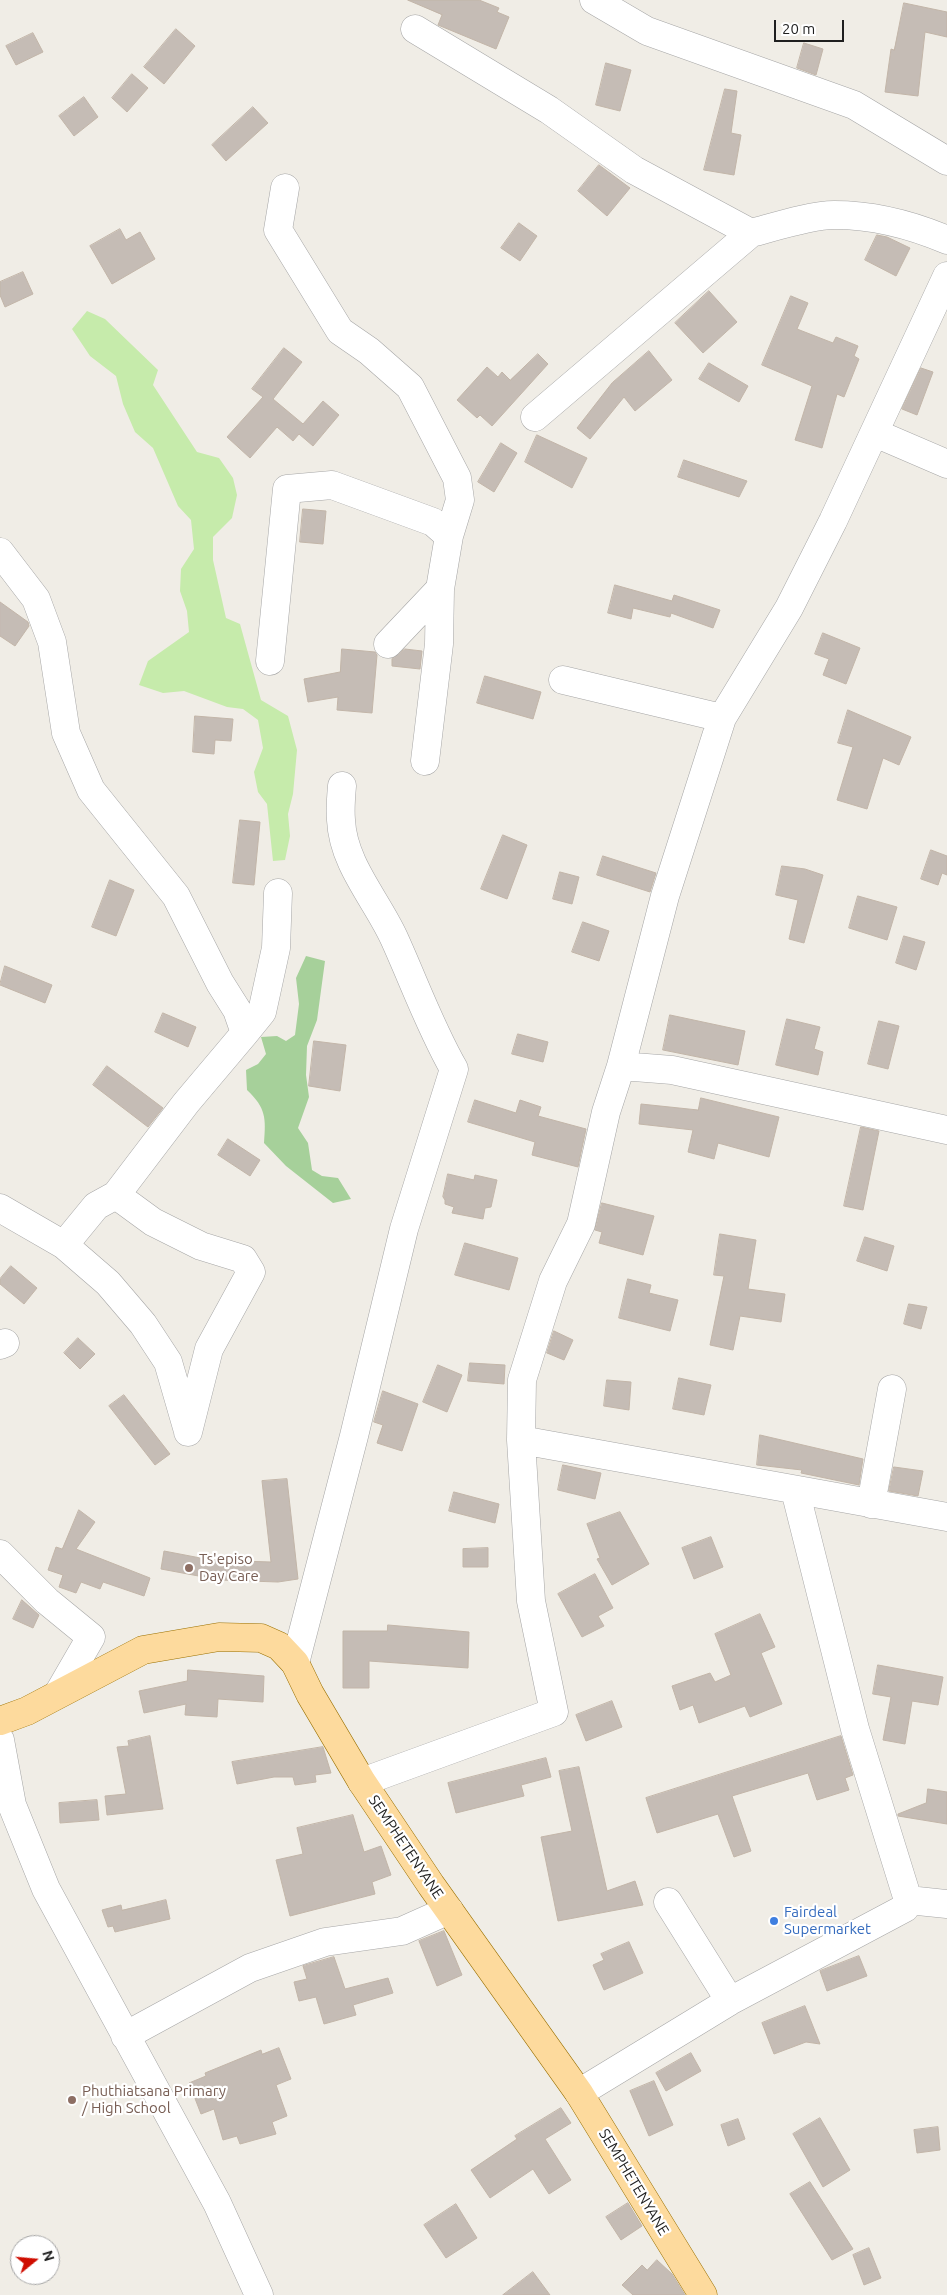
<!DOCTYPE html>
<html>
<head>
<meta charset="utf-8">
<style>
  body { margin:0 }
  #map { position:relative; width:947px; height:2295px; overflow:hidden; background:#f0ede6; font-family:Ubuntu,sans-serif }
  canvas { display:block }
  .north { position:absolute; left:10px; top:2235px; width:50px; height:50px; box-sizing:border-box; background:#fff; border:1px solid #a5a5a5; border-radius:50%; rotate:73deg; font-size:14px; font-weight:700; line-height:20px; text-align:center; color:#1f1f1f }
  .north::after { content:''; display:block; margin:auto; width:18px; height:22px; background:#cf0d00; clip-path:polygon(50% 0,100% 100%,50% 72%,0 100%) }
  .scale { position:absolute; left:774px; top:20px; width:70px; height:22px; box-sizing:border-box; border:2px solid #1f1f1f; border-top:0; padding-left:6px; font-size:15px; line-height:18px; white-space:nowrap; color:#1f1f1f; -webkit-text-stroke:4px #fff; paint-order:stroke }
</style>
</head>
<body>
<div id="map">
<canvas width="947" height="2295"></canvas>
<div class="north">N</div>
<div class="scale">20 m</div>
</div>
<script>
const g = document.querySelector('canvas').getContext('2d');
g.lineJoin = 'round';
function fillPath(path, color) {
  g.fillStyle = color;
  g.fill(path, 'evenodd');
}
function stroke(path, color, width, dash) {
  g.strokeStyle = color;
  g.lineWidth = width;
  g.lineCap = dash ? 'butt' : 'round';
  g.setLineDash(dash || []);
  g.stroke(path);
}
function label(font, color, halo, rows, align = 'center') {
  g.font = font + ' Ubuntu,sans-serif';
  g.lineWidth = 4.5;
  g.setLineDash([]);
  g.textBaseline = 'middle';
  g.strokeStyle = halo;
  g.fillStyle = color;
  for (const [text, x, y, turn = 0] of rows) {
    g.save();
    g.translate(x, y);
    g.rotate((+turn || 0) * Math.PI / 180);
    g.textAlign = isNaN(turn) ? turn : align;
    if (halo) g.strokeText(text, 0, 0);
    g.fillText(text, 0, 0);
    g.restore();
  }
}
const grass = new Path2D(`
  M87,311l18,8 53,51 -5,15 44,67 22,6 14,20 4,17 -5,23 -19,19v23l13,58 14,6 21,76 27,16 9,34 -4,44 -5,20 2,22 -5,24 -12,1 -6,-57 -9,-12 -4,-20 9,-24 -5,-28 -15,-11 -16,-2 -43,-16 -21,2 -24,-8 9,-24 41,-29 -2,-21 -7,-20 1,-22 13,-20 -3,-29 -13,-14 -25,-58 -18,-16 -12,-28 -7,-28 -26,-20 -18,-27z`);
const forest = new Path2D(`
  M306,956l19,5 -8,59 -10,26 -1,29 3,22 -11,31 10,15 4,27 10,6 16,2 13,21 -18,4 -47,-37 -22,-23c2,-25 2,-35 -17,-53l-1,-20 12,-6 8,-10 -5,-17 16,-1 9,5 9,-6 4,-31 -3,-26z`);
const building = new Path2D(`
  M408,0h71l20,8 -2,4 12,5 -13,32 -58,-24 4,-10z
  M904,3l43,9v25l-22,-5 -7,64 -33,-4 6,-43 3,1z
  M176,29l19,17 -31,38 -20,-17z
  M33,33l10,19 -27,13 -10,-19z
  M804,43l19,6 -7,26 -19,-7z
  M606,63l25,7 -11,41 -24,-6z
  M132,74l16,14 -21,24 -15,-14z
  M725,89l12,2 -6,42 10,2 -7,40 -30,-5z
  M84,97l14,20 -24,19 -15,-20z
  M253,107l15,16 -42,38 -14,-16z
  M599,165l31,23 -23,28 -29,-25z
  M519,223l18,13 -17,25 -19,-13z
  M120,229l6,11 14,-8 15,27 -43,25 -22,-38z
  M877,235l10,2 23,11 -14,28 -31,-16z
  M23,272l10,22 -28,13 -5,-12v-13z
  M709,291l28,31 -34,31 -28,-30z
  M791,296l17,7 -11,26 36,14 3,-6 22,9 -4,10 5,3 -15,38 -7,-3 -15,54 -27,-8 17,-54 -50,-21z
  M284,348l18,14 -29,37 30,25 20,-23 16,14 -26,31 -14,-12 -6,7 -16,-14 -27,31 -23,-21 36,-40 -11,-8z
  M649,351l23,29 -37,31 -11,-14 -34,42 -13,-11 35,-45z
  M538,354l10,10 -56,62 -12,-11 -3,3 -20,-18 30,-33 11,10 4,-5 8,8z
  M709,363l39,23 -9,16 -40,-23z
  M921,368l12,4 -16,43 -15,-6z
  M537,435l50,23 -15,30 -47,-26z
  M501,443l16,10 -23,39 -16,-10z
  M684,460l63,21 -8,16 -61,-20z
  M303,509l23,2 -3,33 -23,-2z
  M615,585l57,16 2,-6 46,15 -7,18 -42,-15 -1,4 -37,-9 -2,11 -23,-6z
  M0,602l28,20 1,4 -14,20 -15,-10z
  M823,633l37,15 -14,36 -23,-9 6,-16 -14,-5z
  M342,649l33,3 2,3 -5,58 -35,-3 1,-13 -30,5 -4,-23 36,-7z
  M405,649l17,2 -2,18 -28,-3v-7z
  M485,676l56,16 -8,27 -56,-16z
  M848,710l63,27 -12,28 -16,-7 -16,51 -30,-9 16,-53 -15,-4z
  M195,716l38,3 -2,22 -16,-1 -1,14 -21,-2z
  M240,820l20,2 -6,63 -21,-2z
  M503,835l24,10 -20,54 -26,-10z
  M931,850l16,6v19l-5,-2 -4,12 -17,-6z
  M603,856l53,17 -6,19 -53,-17z
  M782,866l23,3 18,6 -19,68 -15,-4 9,-39 -22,-5z
  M560,872l19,5 -7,27 -19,-5z
  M110,880l24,10 -18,46 -24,-9z
  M858,896l39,11 -10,33 -38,-12z
  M583,922l26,9 -10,30 -27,-9z
  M904,936l21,6 -9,28 -20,-7z
  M5,966l47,19 -7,18 -45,-18z
  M163,1013l33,14 -8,20 -33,-15z
  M670,1015l75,16 -7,34 -75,-15z
  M787,1019l33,8 -6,22 9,3 -5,23 -42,-10z
  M879,1021l20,5 -11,43 -20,-5z
  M518,1034l30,8 -5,20 -31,-8z
  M314,1041l32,4 -6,46 -31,-5z
  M107,1066l56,42 -15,19 -55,-42z
  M701,1098l78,19 -10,40 -51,-14 -4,16 -26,-7 5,-22 -54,-6 2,-20 57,6z
  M475,1100l41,13 4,-13 21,7 -3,9 48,13 -8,38 -46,-12 3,-13 -67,-20z
  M861,1127l18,4 -16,79 -19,-4z
  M228,1139l32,21 -10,16 -32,-21z
  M448,1174l26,6 1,-5 22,5 -6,27 -6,1 -2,11 -31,-6 2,-6 -9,-3v-4l-2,-3z
  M602,1203l52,13 -11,39 -44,-12 3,-11 -7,-2z
  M720,1234l36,6 -8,49 37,5 -4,28 -41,-6 -7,34 -23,-5 14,-69 -10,-1z
  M865,1237l29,9 -7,25 -30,-10z
  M465,1243l53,15 -9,32 -54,-15z
  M11,1266l26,22 -13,16 -24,-20v-5z
  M628,1279l23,6 -2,8 29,7 -8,31 -51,-13z
  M909,1304l18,3 -6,22 -17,-5z
  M554,1331l19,9 -9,20 -17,-7z
  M78,1338l17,16 -15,15 -16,-16z
  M470,1363l35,2 -1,19 -36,-3z
  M438,1365l24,10 -15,37 -24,-10z
  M679,1378l32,7 -7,30 -31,-6z
  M607,1380l24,2 -2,28 -25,-4z
  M383,1391l35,13 -16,47 -25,-8 6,-18 -9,-3z
  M124,1395l46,59 -15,11 -46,-59z
  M760,1435l103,24 -4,26 -58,-12 1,-3 -45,-5z
  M563,1465l38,8 -6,26 -37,-9z
  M894,1467l29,4 -5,25 -29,-5z
  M287,1479l11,100 -20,3 -58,-2 -59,-11 3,-18 47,9 60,2 -9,-81z
  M454,1492l45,12 -4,19 -46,-12z
  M79,1510l16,12 -19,27 74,29 -6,18 -41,-14 -3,7 -19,-7 -5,11 -17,-6 4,-12 -15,-5 8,-23 6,2z
  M620,1512l29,52 -37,21 -15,-26 3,-1 -13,-34z
  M711,1537l12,30 -29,12 -12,-31z
  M488,1548v19h-25v-18z
  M595,1574l18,34 -15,8 6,10 -22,11 -24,-43z
  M22,1600l17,15 -6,13 -20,-9z
  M760,1614l15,33 -14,6 21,51 -32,13 -5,-11 -46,17 -6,-18 -13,5 -8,-24 38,-13 5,9 16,-7 -16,-41z
  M388,1625l81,7 -1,36 -99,-7v27h-26v-57h44z
  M878,1665l65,12 -5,28 -26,-4 -7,43 -22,-4 8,-43 -18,-3z
  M188,1670l76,6 -1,26 -45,-3 -1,18 -32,-2 1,-11 -42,9 -5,-22 48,-10z
  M612,1701l10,26 -36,14 -10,-26z
  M150,1736l13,73 -56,6 -2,-19 21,-2 -9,-47 12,-1 -1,-5z
  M841,1736l12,39 -8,3 4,12 -32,10 -9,-27 -76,23 19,55 -17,6 -16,-43 -61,19 -11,-35z
  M323,1747l8,26 -16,2 1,7 -21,3 -2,-8h-19l-37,7 -5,-22z
  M546,1758l5,19 -30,8 3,11 -68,17 -8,-30z
  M579,1767l28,124 28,-10 8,24 -85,16 -17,-84 31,-6 -13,-60z
  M928,1789l19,3v32l-49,-8v-2l28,-11z
  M97,1800l2,20 -39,3 -1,-20z
  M353,1815l11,37 17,-6 10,29 -19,7 3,12 -85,22 -14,-56 27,-6 -6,-26z
  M166,1900l4,19 -55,13 -2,-6 -5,1 -6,-17 19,-5 1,5z
  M444,1931l18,44 -25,11 -18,-45z
  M629,1942l14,31 -39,17 -11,-25 11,-5 -3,-6z
  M859,1956l8,20 -40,15 -7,-20z
  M334,1957l11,32 43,-11 5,15 -40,12 3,10 -32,9 -8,-27 -17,4 -5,-19 13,-3 -4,-13z
  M805,2006l15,38 -14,-2 -32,12 -12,-31z
  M279,2048l12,31 -15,6 11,31 -15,6 4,12 -36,10 -3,-8 -14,4 -9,-31 -13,5 -12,-31 17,-7 -1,-3 56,-23 1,4z
  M691,2053l10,18 -35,20 -10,-18z
  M654,2081l19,44 -24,11 -19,-45z
  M561,2108l10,15 -26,16 26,41 -22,14 -16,-25 -43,29 -19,-28 46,-31 -2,-3z
  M820,2118l30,52 -27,17 -30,-53z
  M738,2119l7,20 -17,7 -7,-21z
  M938,2127l2,23 -23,3 -3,-23z
  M810,2182l43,67 -21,11 -42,-66z
  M628,2203l14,23 -21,14 -15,-23z
  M456,2204l21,34 -31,20 -22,-33z
  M869,2248l12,30 -17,7 -11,-30z
  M657,2260l15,14 13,21h-52l-11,-10 20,-20 5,5z
  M533,2272l17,23h-47z`);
const minor = new Path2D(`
  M594,0l53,31 207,74 93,56
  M415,29l134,81 85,60 117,63c23,-6 60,-18 83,-18 39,0 78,10 113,25
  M285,188l-7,42 62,101 29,20 41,36 47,91 3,22 -11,36 -9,53 -52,55
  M535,417l216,-184
  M875,433l72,31
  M0,552l36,47 16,43 14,91 25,57 85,106 44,87 17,27 8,23 -59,70 -70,92 -20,11 -32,39
  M270,661l17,-172 45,-4 101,37 16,14
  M563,680l159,38
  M425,761l14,-117 1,-55
  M245,1033l17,-21 14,-64 2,-55
  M621,1066l44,-170 57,-178 67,-110 44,-87 114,-245
  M116,1195l37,27 48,24 42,13 8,13 -42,77 -21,83
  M0,1208l64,37 44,38 35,41 25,38 20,69
  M0,1345l5,-2
  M521,1440l426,77
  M871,1504l21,-115
  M0,1554l47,47 44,36 -33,57
  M295,1663l59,-227 50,-207 50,-160c-24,-42 -40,-87 -60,-131 -18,-39 -51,-74 -53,-118 -1,-11 0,-23 1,-34
  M0,1740l12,65 34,84 171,314 42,92
  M362,1782l192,-70 -23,-111 -10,-161 1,-60 31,-99 28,-57 25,-112 15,-46 51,4 275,60
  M908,1900l39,4
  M668,1902l62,99
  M125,2036l125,-68 75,-26 77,-11 47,-21
  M579,2093l151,-92 175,-93 3,-8 -53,-171 -60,-239`);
const major = new Path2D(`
  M0,1721l27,-10 116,-61 76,-13 42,1 18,8 16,17 15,31 52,88 69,103 148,208 124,202`);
const markers = [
  [189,1568,5,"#8d6e63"],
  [774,1921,5,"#3f7fe0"],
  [72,2100,5,"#8d6e63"]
];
const educationNames = [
  ["Ts'episo",199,1559],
  ["Day Care",199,1576],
  ["Phuthiatsana Primary",82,2091],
  ["/ High School",82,2108]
];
const streetNames = [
  ["SEMPHETENYANE",406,1847,56],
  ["SEMPHETENYANE",634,2182,59]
];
const shopNames = [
  ["Fairdeal",784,1912],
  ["Supermarket",784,1929]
];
fillPath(grass, '#c6ebab');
fillPath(forest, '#a6d09a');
fillPath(building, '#c5bcb5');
stroke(building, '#c2b5a8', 1);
stroke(minor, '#a6a6a6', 29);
stroke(major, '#9b7100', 29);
stroke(minor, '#fff', 28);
stroke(major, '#fdda9d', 28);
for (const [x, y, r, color] of markers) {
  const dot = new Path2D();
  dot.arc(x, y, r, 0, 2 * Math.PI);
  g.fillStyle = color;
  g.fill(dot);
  stroke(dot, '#fff', 2);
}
label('15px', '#785e54', '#fff', educationNames, 'left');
label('15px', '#1f1f1f', '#fff', streetNames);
label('15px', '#366cbe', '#fff', shopNames, 'left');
</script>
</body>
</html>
